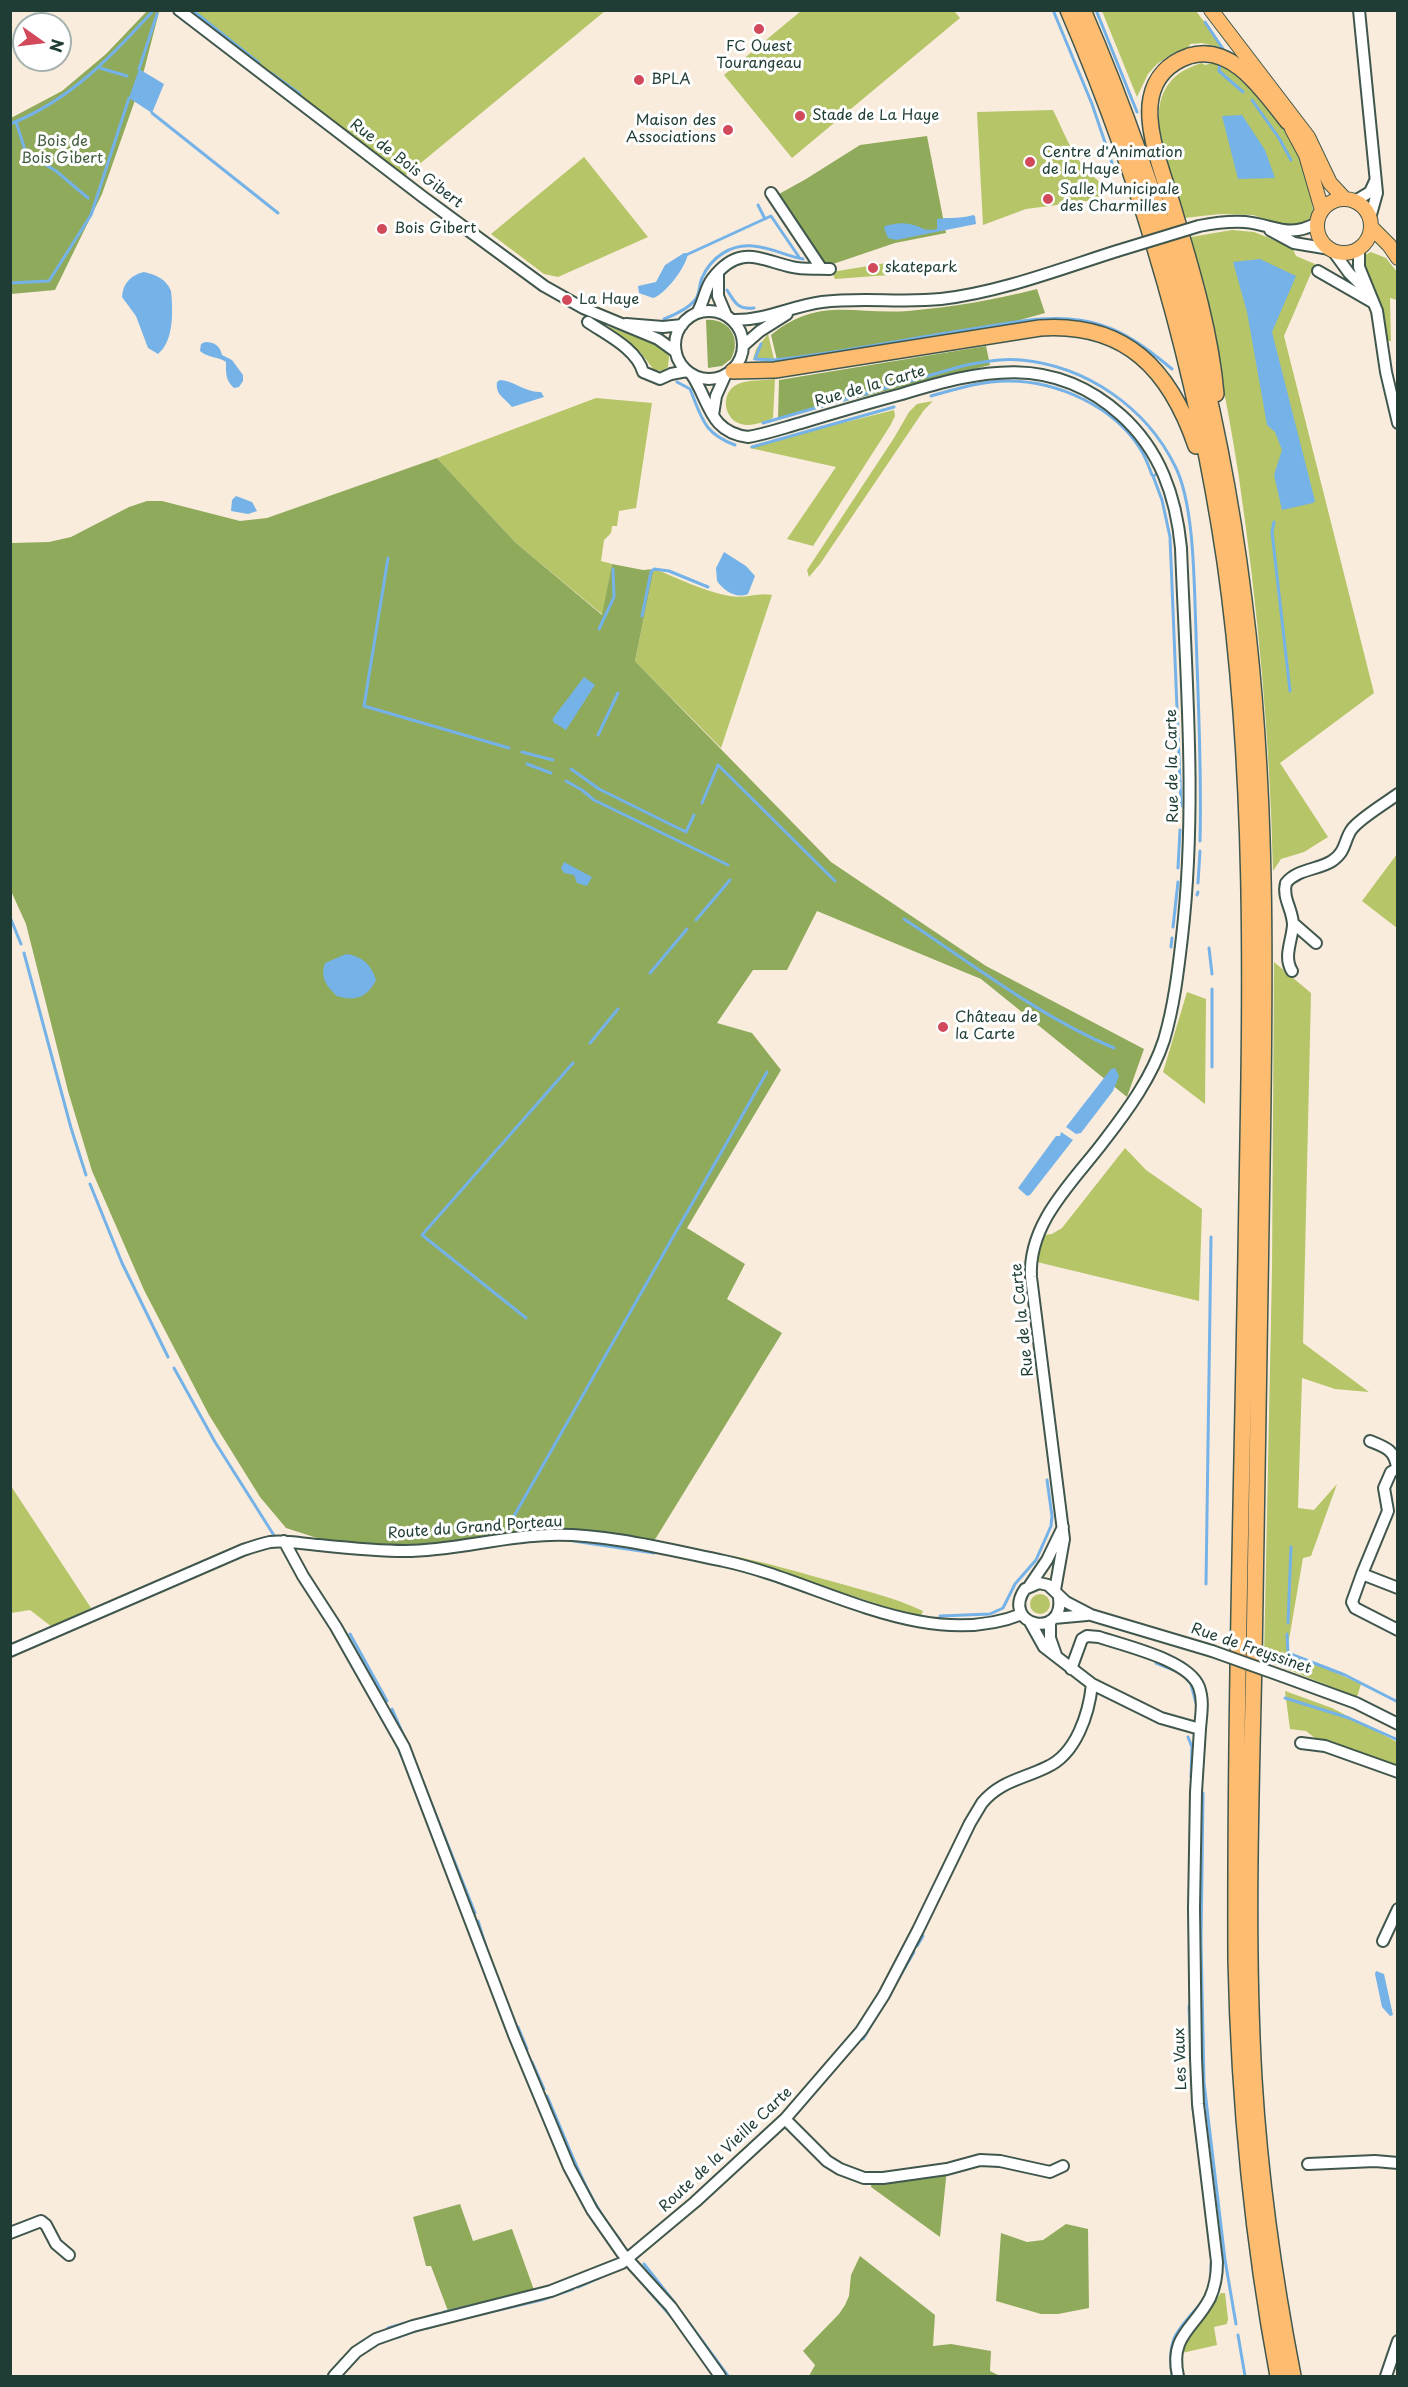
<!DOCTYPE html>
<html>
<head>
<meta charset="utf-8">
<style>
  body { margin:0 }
  #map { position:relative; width:1408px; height:2387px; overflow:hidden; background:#f9ecdc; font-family:"Playpen Sans",sans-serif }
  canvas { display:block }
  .frame { position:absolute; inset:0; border:12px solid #1f3d34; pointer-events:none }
  .north { position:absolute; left:12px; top:12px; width:60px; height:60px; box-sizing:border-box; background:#fff; border:2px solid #a5b1ae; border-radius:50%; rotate:104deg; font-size:16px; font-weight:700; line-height:24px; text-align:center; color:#1f3d34 }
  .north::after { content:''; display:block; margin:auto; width:21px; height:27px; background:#d1495b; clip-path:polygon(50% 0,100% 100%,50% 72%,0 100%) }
</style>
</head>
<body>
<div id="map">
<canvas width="1408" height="2387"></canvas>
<div class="frame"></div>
<div class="north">N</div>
</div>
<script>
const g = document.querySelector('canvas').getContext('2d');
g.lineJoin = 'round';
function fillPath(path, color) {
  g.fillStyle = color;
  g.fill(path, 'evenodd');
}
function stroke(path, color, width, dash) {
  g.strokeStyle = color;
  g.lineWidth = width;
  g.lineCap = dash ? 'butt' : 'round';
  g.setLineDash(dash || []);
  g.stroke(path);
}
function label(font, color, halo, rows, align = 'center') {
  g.font = font + ' "Playpen Sans",sans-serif';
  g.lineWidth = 6;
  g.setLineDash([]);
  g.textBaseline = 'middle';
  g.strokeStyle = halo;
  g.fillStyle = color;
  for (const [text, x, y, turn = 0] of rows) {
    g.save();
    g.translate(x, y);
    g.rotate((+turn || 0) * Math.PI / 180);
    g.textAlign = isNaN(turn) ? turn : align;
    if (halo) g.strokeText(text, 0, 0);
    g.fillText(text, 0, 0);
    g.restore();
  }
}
const green = new Path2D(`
  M192,11h413l-200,165z
  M801,11h153l6,7 -168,140 -68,-83z
  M1102,11h94l28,37 -22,-5 -12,1 -1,3 -17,7 -15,10 -9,10 -11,23z
  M1216,62l20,9 41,48 29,48 7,43 -2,7 -8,7 -17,2 -33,-11 -33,-1 -36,4c-15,-51 -57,-134 18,-155l3,2z
  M1053,110c14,28 21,53 47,72l2,17 -76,10 -43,16 -6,-113z
  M584,157l64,80 -90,40 -14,-3 -53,-40z
  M1232,230l22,2 38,15 4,9 19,8 -31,72 90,357 -94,70 48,74 -24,15 -23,7 -8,12c-3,-131 -15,-263 -34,-393 -12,-81 -30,-161 -48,-241z
  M1371,252l15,6 11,14v28l-7,-2 1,43h-4l-6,-36 -17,-38 1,-12z
  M886,263l3,12 -54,4 -3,-7z
  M604,325l49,18 9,5 7,8 -1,11 -5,4 -9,-1 -13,-17z
  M768,334l6,25 -21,1 3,-11z
  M775,379l-2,39c-9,4 -22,9 -32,6 -18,-5 -21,-32 -3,-40 11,-5 25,-3 37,-5z
  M596,398l56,5 -16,105 -17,3 -2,15h-5l-1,7 -7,7 -3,21 11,3 -9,51 -88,-73 -78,-84z
  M933,401l-9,9 -104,154 -11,13 -2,-7 87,-132 15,-26 8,-8z
  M894,410l1,6 -5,10 -77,120 -26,-7 49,-72 -86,-19 1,-2z
  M654,569c25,9 50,23 76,27 15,3 28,-4 42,-1l-51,153 -86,-87z
  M1397,854v74l-35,-27z
  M1274,962l37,31 -8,350 66,49 -34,-3 -33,-11 -4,130 16,2 23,-26 -26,72 -8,2 -16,93 74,33 -4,13 -93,-37 8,-390z
  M1187,992l19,7 -1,105 -42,-32z
  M1125,1148l21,22 56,39 -3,92 -162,-39 1,-14 6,-13 8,-1 10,-6z
  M11,1486l80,122 -39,19 -22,-17 -19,3z
  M728,1555c38,7 73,18 110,28 28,8 58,15 85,28l-3,7z
  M1030 1604a10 10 0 1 1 20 0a10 10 0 1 1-20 0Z
  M1285,1691l47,17 65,34v30l-72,-26 -19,-15 -16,-2z
  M1221,2293h4l3,26 -1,5 -13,3 3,18 -35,8 3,-12z`);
const forest = new Path2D(`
  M147,11l12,1 -19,74 -38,108 -47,96 -44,4v-176l51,-27 44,-37z
  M927,136l19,97 -51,10 -65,22 -5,-1 -46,-70 27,-15 54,-34z
  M1037,289l8,24 -57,16 -211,31 -6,-25c48,-39 83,-20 137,-24 44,-4 86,-11 129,-22z
  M706,320c23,-2 36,19 25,39l-9,7 -14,2z
  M986,346l4,19 -212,53 1,-38z
  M437,458l78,84 87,73 10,-51 31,6 11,-1 -19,92 196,201 155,104 158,83 -17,48 -146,-118 -164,-68 -30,59h-34l-36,53 35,10 29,37 -94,158 58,36 -18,35 55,34 -126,205 -11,8 -93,-11 -100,13 -101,1 -65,-21 -26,-31 -51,-82 -65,-125 -52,-119 -24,-80 -42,-167 -15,-33v-348l38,-1 22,-5 58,-30 18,-6h15l78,20 27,-3z
  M947,2169l-7,68 -69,-50 1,-8z
  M460,2204l13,37 39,-12 22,61 -86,21 -17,-45h-5l-13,-49z
  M1066,2224l22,5 1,79 -31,6h-17l-45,-13 5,-68 26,9 16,-2z
  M860,2256l75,59 -2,31 18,-2 40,7 -1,20 10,5h-191l6,-11 -12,-14 36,-37 6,-9 4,-9 2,-21z`);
const water = new Path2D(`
  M139,69l25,15 -12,29 -23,-15z
  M1242,115l23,35 10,28 -37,1 -16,-63z
  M973,215l2,1 1,8 -80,16 -8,-2 -4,-10 1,-2c7,-2 17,-4 24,-2 13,2 14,8 28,5v-10c13,-2 24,0 36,-4z
  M684,253h4c-1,13 -23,42 -35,45l-14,-5 -1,-7 18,-4 9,-17z
  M1260,259l36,17 -24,56 43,169 -2,2 -31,7 -8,-35 8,-25 -7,-18 -8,-7 -20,-113 -14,-50z
  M144,272c13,3 22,7 27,19 2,20 3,50 -13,63l-10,-6 -12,-32 -14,-19c1,-14 9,-22 22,-25z
  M205,342c10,0 15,4 17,13l10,5 11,15v6l-4,6 -5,1c-9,-8 -8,-16 -8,-26 -9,-6 -18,-4 -26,-11l1,-7z
  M500,380c15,1 26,13 41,12l3,5 -32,10c-7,-9 -17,-12 -15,-25z
  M236,496l16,6 5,9 -9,3 -17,-3 1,-11z
  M724,552l22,14 9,10 -7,18c-12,5 -24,-3 -31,-13l-1,-13z
  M584,677l11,8 -29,45 -13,-8v-4z
  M564,862l28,15 -5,9 -10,-3 -3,-8 -10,-2 -3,-5z
  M346,954c16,2 25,10 30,26 -8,17 -21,22 -39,16 -11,-10 -17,-19 -12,-33z
  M1115,1068l4,8 -6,15 -32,42 -5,1 -10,-7 45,-58z
  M1061,1132l12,8 -43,55 -3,1 -9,-8 38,-52h4z
  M1376,1971l8,3 9,41 -3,1 -8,-9 -7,-33z`);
const stream = new Path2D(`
  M192,10l67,53
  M1053,10l39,94 21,62
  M1096,10l41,102
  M1205,22l20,30
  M1220,63l-1,8 24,21
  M100,68l27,8
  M139,69l18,-55
  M271,73l29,21
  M1252,100l27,38 12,22
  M152,113l126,100
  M16,122l10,31 30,18 32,27
  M10,124c59,-23 101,-67 142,-112
  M758,205l7,14
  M686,255l85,-39 28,41
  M10,283l39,-2 42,-66 38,-117
  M727,290c8,12 10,20 27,18
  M664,319c10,-4 24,-10 31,-19 5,-5 4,-16 7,-22 9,-21 29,-34 51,-32 17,1 33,10 50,13
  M761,344l-6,15 19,1c66,-7 132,-21 198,-31 39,-6 79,-16 118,-7 32,7 57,26 82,47
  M677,382l13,7c12,29 13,44 45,56
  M931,396c25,-7 50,-15 77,-15 49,0 106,25 133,69 5,8 8,17 11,25
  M763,423l203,-58c18,-3 36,-7 55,-5 65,6 125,47 154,106 20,39 19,122 21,166 2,70 6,139 4,209
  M752,447l142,-40
  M1155,475l-2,1 9,24 8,37 11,269
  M1274,522l-2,10 18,159
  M388,558l-24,148 145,42
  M642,616l9,-44 3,-3 15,2 39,16
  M599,629l15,-32 -1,-28
  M598,735l20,-42
  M522,752l31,8
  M527,764l24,9
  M571,769l28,20 87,43 8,-17
  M566,781l16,9 12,10 134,65
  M702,803l16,-38 117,116
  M1178,868l2,-38
  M1198,883l2,-32
  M1197,895l1,-3
  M10,917l11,27
  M904,919c67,44 136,98 210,129
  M696,920l34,-40
  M1173,927l5,-45
  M1171,947l1,-9
  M1209,948l3,26
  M24,953l47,175 15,47
  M650,973l37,-44
  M590,1043l28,-34
  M1212,1067v-78
  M90,1184l32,79 46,94
  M526,1318l-104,-83 151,-172
  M174,1368l41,74 60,95
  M510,1523l257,-451
  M567,1540l87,13
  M1206,1584l5,-347
  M940,1616l50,-2 13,-6 12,-24 21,-24 15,-34 1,-10 -5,-36
  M1288,1623l3,-76
  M350,1634l37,67
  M1287,1634l1,19 57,22 53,27
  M10,1645l13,-5
  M1156,1663l20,8
  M1186,1678l5,6 5,19
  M1285,1698l64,20 49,22
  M392,1709l15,34
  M1188,1737l4,10 -1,30
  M396,1743l6,14
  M414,1760l61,153
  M1203,1793l-2,149 3,141 21,177 11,64
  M478,1921l8,26
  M917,1946l6,-10
  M1189,2006l4,102 5,37
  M518,2027l9,22
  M863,2039l51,-87
  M532,2062l12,27
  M547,2096c21,48 39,103 73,144
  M708,2183l7,-7
  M644,2264l30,38
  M1211,2273v-10
  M578,2287l23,-10
  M648,2290l27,31
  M444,2312l27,-6
  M681,2312l47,64
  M473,2316l68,-16 32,-11
  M421,2319l16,-5
  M388,2328l21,-6
  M427,2328l13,-4
  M1238,2335l7,41
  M398,2337l20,-7
  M360,2343l17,-10
  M1172,2375c-6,-39 7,-45 30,-73
  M328,2376l14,-17`);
const minor = new Path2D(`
  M179,10l244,187 121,89 39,22 75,31 18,13
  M1359,10l18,183 -7,25
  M771,193l50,75
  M1355,201l15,-9 5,-11
  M1199,226c15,-3 30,-5 46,-4 30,3 43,17 72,1
  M1270,230l24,13 36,6
  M1359,249v18l18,44 9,61 12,51
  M1333,251l16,22 18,18
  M1318,271l54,31
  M718,272v24l8,19
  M675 345a34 34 0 1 1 68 0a34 34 0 1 1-68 0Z
  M697,313c7,-11 8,-25 15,-34 27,-35 46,-20 80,-12 13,3 25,1 38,2
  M733,320c31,1 59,-14 89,-18 39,-5 80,1 119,-3 60,-7 119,-30 176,-48
  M588,322c19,13 49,27 55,50l17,7 11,-5 16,-3
  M626,324l37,3 19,-2
  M744,345l16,-14 27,-17
  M692,375c18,27 17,57 56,62 18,-3 35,-9 53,-14 33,-10 67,-20 101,-29 79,-24 150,-41 219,21 39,35 55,81 60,133 5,130 16,260 1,389 -4,35 -8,69 -18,103 -12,37 -36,70 -60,101 -30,40 -76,81 -73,136l33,262 -9,51
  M713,415l3,-19 9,-20
  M1293,923l23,20
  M1292,971c-9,-14 0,-30 1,-46 0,-15 -11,-27 -7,-42 11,-14 32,-13 46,-22 15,-10 12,-22 20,-32 7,-10 35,-27 46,-35
  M1370,1441c15,6 25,9 27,27
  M284,1541l19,35 33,51 68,120 110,288 55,132 23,43 30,43 49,54 49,69
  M1362,1574l26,-63 -4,-23 7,-16 7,-4
  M1030,1585l17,-25 16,-33
  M1398,1588l-36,-14 -10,28 3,6 43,22
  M1059,1597c6,44 -59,28 -34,-8l14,-6 9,2 18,17 25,13 121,36
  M1054,1618l33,-3
  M1050,1621v17l6,17
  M1030,1622l14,25 48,37 69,34 39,11c1,-14 4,-28 -1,-42 -10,-27 -74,-41 -100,-50l-12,-1 -5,3 -11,30
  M10,1651l233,-101c9,-3 18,-6 27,-8 16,-2 33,2 49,3 29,3 58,6 86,6 49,0 96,-15 145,-16 54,-2 120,15 174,26 95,20 201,92 298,53
  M1282,1676l74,27 42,21
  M1301,1743l24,3 73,26
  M1383,1941l15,-32
  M785,2119l42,42 13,8 24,9h19l64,-9 33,-9 20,1 50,11 13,-6
  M1308,2164l67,-3 23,2
  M10,2233l31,-12 5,4 10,19 13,11
  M334,2376l22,-24 20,-13 37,-13 138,-35 71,-28 73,-61 90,-83 76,-88 23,-36 34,-65 52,-107 12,-20c18,-22 41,-24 65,-36 29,-13 42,-53 45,-83
  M1178,2376c-9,-40 16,-47 32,-78 5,-11 7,-24 7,-36l-19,-158 -2,-46 -2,-150 2,-116 4,-63
  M1386,2376l12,-35`);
const major = new Path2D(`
  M1211,10l97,127 22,46 14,15
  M1292,129l14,26 16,55
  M1317 226a27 27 0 1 1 54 0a27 27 0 1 1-54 0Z
  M1371,227l18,18 9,13`);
const highway = new Path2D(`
  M1068,10c76,177 129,362 157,552 30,210 26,423 22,634 -4,254 -12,509 -11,764 3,140 16,278 42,416
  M1083,10c81,188 136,387 161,590 24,187 21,377 18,565 -3,164 -5,328 -8,493 -3,140 -8,280 0,421 6,100 20,199 39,297
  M733,371l42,-1 265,-42c86,-6 130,42 156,118
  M1216,394c-5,-59 -23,-120 -40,-177 -9,-34 -32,-85 -25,-119 4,-21 18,-35 38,-42 44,-14 76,38 99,66`);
const minorBridge = new Path2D(`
  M1117,251l82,-25
  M1212,1651l70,25`);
const markers = [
  [759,29,6,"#d1495b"],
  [639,80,6,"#d1495b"],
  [800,116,6,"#d1495b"],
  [728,130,6,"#d1495b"],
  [1030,162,6,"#d1495b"],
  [1048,199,6,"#d1495b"],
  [382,229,6,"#d1495b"],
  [873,268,6,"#d1495b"],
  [567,300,6,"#d1495b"],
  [943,1027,6,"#d1495b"]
];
const poiNames = [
  ["FC Ouest",759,47,"center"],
  ["Tourangeau",759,64,"center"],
  ["BPLA",651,80],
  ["Stade de La Haye",812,116],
  ["Maison des",716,121,"right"],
  ["Associations",716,138,"right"],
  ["Centre d'Animation",1042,153],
  ["de la Haye",1042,170],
  ["Salle Municipale",1060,190],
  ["des Charmilles",1060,207],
  ["Bois Gibert",394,229],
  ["skatepark",885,268],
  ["La Haye",579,300],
  ["Château de",955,1018],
  ["la Carte",955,1035]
];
const parkNames = [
  ["Bois de",62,142],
  ["Bois Gibert",62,159]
];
const streetNames = [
  ["Rue de Bois Gibert",406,164,37],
  ["Rue de la Carte",870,387,-16],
  ["Rue de la Carte",1173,766,-91],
  ["Rue de la Carte",1023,1320,-96],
  ["Route du Grand Porteau",475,1528,-4],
  ["Rue de Freyssinet",1251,1649,19],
  ["Les Vaux",1181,2059,-92],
  ["Route de la Vieille Carte",726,2150,-43]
];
fillPath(green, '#b5c567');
fillPath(forest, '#90aa5c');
fillPath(water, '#75b2e8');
stroke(stream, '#75b2e8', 3);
stroke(minor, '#40574d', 14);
stroke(major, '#40574d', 16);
stroke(highway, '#40574d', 18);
stroke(minor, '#fff', 10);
stroke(major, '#fdbc70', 14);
stroke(highway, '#fdbc70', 15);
stroke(minorBridge, '#40574d', 14, []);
stroke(minorBridge, '#fff', 10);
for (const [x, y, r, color] of markers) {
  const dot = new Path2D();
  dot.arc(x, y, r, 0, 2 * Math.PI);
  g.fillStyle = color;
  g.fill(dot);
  stroke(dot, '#fff', 2);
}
label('15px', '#1f3d34', '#fff', poiNames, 'left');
label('15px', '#445f41', '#fff', parkNames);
label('15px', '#1f3d34', '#fff', streetNames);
</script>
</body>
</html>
